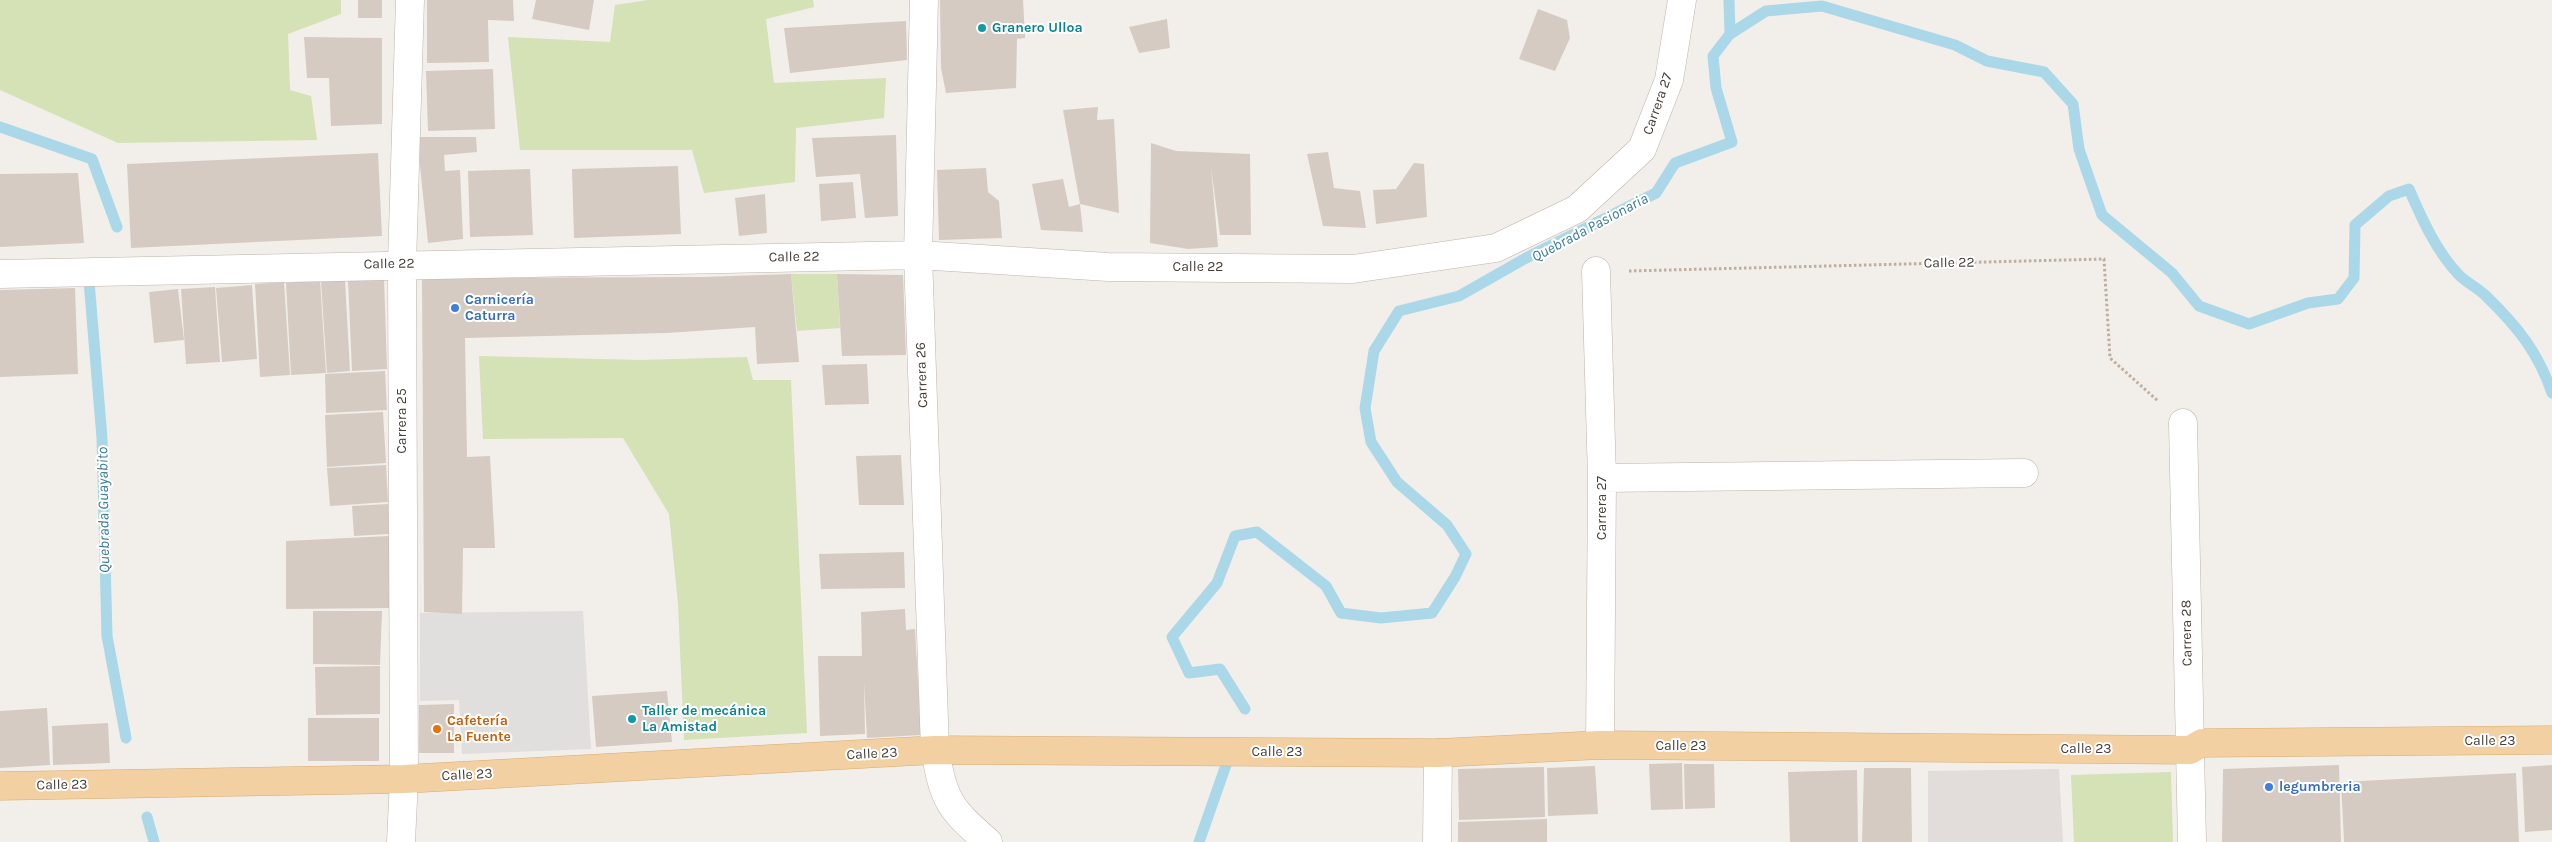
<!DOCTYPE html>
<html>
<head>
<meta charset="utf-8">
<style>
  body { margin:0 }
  canvas { display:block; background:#f2eee9 }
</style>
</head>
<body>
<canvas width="2552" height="842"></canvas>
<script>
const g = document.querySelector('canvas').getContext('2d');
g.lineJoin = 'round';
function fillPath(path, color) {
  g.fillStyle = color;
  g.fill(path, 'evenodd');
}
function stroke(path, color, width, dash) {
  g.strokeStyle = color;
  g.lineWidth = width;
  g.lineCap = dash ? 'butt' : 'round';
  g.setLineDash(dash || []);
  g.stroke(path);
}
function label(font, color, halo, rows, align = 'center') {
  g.font = font + ' Karla,sans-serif';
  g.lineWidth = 4;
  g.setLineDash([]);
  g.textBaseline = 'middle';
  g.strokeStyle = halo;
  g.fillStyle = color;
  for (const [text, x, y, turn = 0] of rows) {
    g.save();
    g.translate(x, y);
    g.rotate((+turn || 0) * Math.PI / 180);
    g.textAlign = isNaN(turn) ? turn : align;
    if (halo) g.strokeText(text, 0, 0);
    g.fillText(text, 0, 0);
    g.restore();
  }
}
const industrial = new Path2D(`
  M2059,769l4,73h-135v-71z`);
const green = new Path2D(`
  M0,0h341v14l-53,20 2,56 21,6 6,44 -199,3 -118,-53z
  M648,0h165l1,7 -48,12 8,64 112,-5 -2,40 -88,10 -1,54 -91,11 -12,-43h-172l-12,-113 102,5 5,-37z
  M791,274h46l3,54 -43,3z
  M479,356l161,4 107,-3 6,23h38l16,353 -123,7 -6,-136 -9,-90 -46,-76 -140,1z
  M2171,772l2,70h-99l-3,-67z`);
const parking = new Path2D(`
  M583,611l8,138 -129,5 -3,-54 -39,1v-88z`);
const stream = new Path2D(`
  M1729,0l1,34
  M0,127l92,32 25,68
  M89,281l13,157 5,198 19,102
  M1245,709l-25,-40 -31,4 -17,-36 45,-54 18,-47 22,-4 69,54 15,27 40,5 51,-5 23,-36 11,-23 -19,-29 -50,-43 -26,-40 -6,-34 9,-57 25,-40 60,-15 67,-38 130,-65 19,-30 57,-21 -16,-54 -3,-32 17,-22 36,-23 56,-5 133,39 32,16 57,11 29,32 6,45 23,66 70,58 27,33 50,18 59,-21 30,-4 16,-21 1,-53 34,-29 20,-7c13,30 27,62 50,86 8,8 19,13 27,21 31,30 52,56 66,97
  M147,817l7,25
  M1199,842l27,-77`);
const building = new Path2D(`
  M358,0h24v18h-24z
  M427,0h86l1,21 -26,-1 1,42 -62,1z
  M536,0h58l-5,30 -57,-11z
  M940,0h83l2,38 -8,1 -1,49 -70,5 -5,-25z
  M1538,9l29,11 3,18 -15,33 -36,-12z
  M1167,19l3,29 -31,5 -10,-26z
  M906,21l1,39 -117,13 -6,-45z
  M304,37l78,1v86l-51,2 -2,-48h-22z
  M493,69l2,60 -67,2 -2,-60z
  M1098,107l-1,13 17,-1 5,94 -39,-9 -17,-94z
  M896,135l2,81 -33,2 -5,-44 -44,3 -4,-39z
  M417,137h59l1,15 -33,3 1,16 15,-1 3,69 -35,4z
  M1151,143l25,8 74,3 1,81h-31l-9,-68 7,80 -30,2 -38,-6z
  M1328,152l6,36 26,3 6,37 -43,-2 -16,-72z
  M378,153l4,83 -251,12 -4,-84z
  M1414,163l10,1 3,53 -51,7 -3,-34 23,-1z
  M678,166l3,68 -107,4 -2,-69z
  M986,168l2,24 11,9 3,37 -63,2 -2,-70z
  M530,169l3,66 -63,2 -2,-66z
  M78,173l6,70 -84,4v-73z
  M1063,179l6,28 11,-3 3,28 -42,-2 -9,-46z
  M853,182l3,36 -35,3 -2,-37z
  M765,194l2,39 -28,3 -4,-38z
  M791,274l8,88 -42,2 -2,-37 -88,6 -202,5 2,119 23,-1 5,92h-32l-1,66 -38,-2 -2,-334 280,-1z
  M837,274l66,1 3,80 -64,1z
  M384,278l3,91 -35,2 -4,-91z
  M320,280l6,93 -35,2 -5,-92z
  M345,280l5,91 -23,2 -6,-91z
  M284,282l6,93 -30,2 -5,-93z
  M252,285l5,74 -35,3 -6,-74z
  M215,287l5,75 -34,2 -5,-75z
  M75,288l3,86 -78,3v-87z
  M178,289l6,51 -30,3 -5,-51z
  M867,364l2,40 -44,1 -3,-40z
  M385,371l2,39 -61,3 -1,-39z
  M383,412l3,51 -59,4 -2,-52z
  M901,455l3,50h-45l-3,-49z
  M386,465l2,37 -58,4 -3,-38z
  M388,504l1,30 -35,2 -2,-30z
  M389,536l2,72 -105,1v-68z
  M904,552l1,36 -84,1 -2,-35z
  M905,609l1,21 9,-1 6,106 -54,3 -3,-57 1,53 -45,2 -2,-80h44l-1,-44z
  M313,611h69l-2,54 -67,-1z
  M380,666v48l-64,1 -1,-48z
  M667,691l5,51 -76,5 -4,-51z
  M454,704v49h-35v-48z
  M47,708l3,57 -50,3v-57z
  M308,718h71v43h-71z
  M108,723l2,40 -57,2 -1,-39z
  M1682,763l1,46 -32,1 -2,-46z
  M1684,764h30l1,44 -30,1z
  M2339,765l2,77h-119l1,-73z
  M2552,765v65l-27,2 -3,-65z
  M1595,766l3,48 -50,2 -1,-48z
  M1544,767l1,50 -86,3 -1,-51z
  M1864,768h47l1,74h-50z
  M1857,770l1,72h-68l-2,-70z
  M2516,773l3,69h-175l-3,-60z
  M1547,819v23h-89v-20z`);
const path = new Path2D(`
  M1629,271l475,-12 6,99 48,43`);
const minor = new Path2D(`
  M924,0l-6,255 17,495c9,51 14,58 53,92
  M1596,271l6,207 -2,267
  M0,274l918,-19 190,12 245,2 143,-21 81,-39 65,-60 27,-69 13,-80
  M2183,423l9,419
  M1602,478l422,-5
  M401,842l3,-63 -2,-515 8,-264
  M1437,842l1,-89`);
const major = new Path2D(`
  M0,786l404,-7 531,-29 503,3 162,-8 590,5 12,-7 350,-3`);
const markers = [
  [982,28,5,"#0f9aa8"],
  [455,308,5,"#3f7fe0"],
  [632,719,5,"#0f9aa8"],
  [437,729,5,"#e8710a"],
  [2269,787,5,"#3f7fe0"]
];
const cultureNames = [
  ["Granero Ulloa",992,28],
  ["Taller de mecánica",642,711],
  ["La Amistad",642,727]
];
const streetNames = [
  ["Carrera 27",1658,104,-71],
  ["Calle 22",794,257,-1],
  ["Calle 22",1949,263,-1],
  ["Calle 22",389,264,-1],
  ["Calle 22",1198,267],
  ["Carrera 26",922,375,-92],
  ["Carrera 25",402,421,-90],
  ["Carrera 27",1602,508,-90],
  ["Carrera 28",2187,633,-91],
  ["Calle 23",2490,741],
  ["Calle 23",1681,746],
  ["Calle 23",2086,749],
  ["Calle 23",1277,752],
  ["Calle 23",872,754,-3],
  ["Calle 23",467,775,-3],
  ["Calle 23",62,785,-1]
];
const shopNames = [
  ["Carnicería",465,300],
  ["Caturra",465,316],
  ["legumbreria",2279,787]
];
const foodNames = [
  ["Cafetería",447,721],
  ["La Fuente",447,737]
];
const waterNames = [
  ["Quebrada Pasionaria",1590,228,-28],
  ["Quebrada Guayabito",104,510,-91]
];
fillPath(industrial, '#e2ddda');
fillPath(green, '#d4e2b6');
fillPath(parking, '#e1dfdd');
stroke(stream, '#abd8e8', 11);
fillPath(building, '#d6cbc2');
stroke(minor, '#bdb4ac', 29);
stroke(major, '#d7ab72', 29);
stroke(path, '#bdae9f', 3, [2.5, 2.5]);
stroke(minor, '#fff', 28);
stroke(major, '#f3d0a1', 28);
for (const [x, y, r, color] of markers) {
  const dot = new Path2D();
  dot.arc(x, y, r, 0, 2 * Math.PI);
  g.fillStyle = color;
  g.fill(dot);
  stroke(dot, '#fff', 2);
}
label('bold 14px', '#0d838f', '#fff', cultureNames, 'left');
label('14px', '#453e38', '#fff', streetNames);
label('bold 14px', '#366cbe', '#fff', shopNames, 'left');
label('bold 14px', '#c56008', '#fff', foodNames, 'left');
label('italic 15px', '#397b96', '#fff', waterNames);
</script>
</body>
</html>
